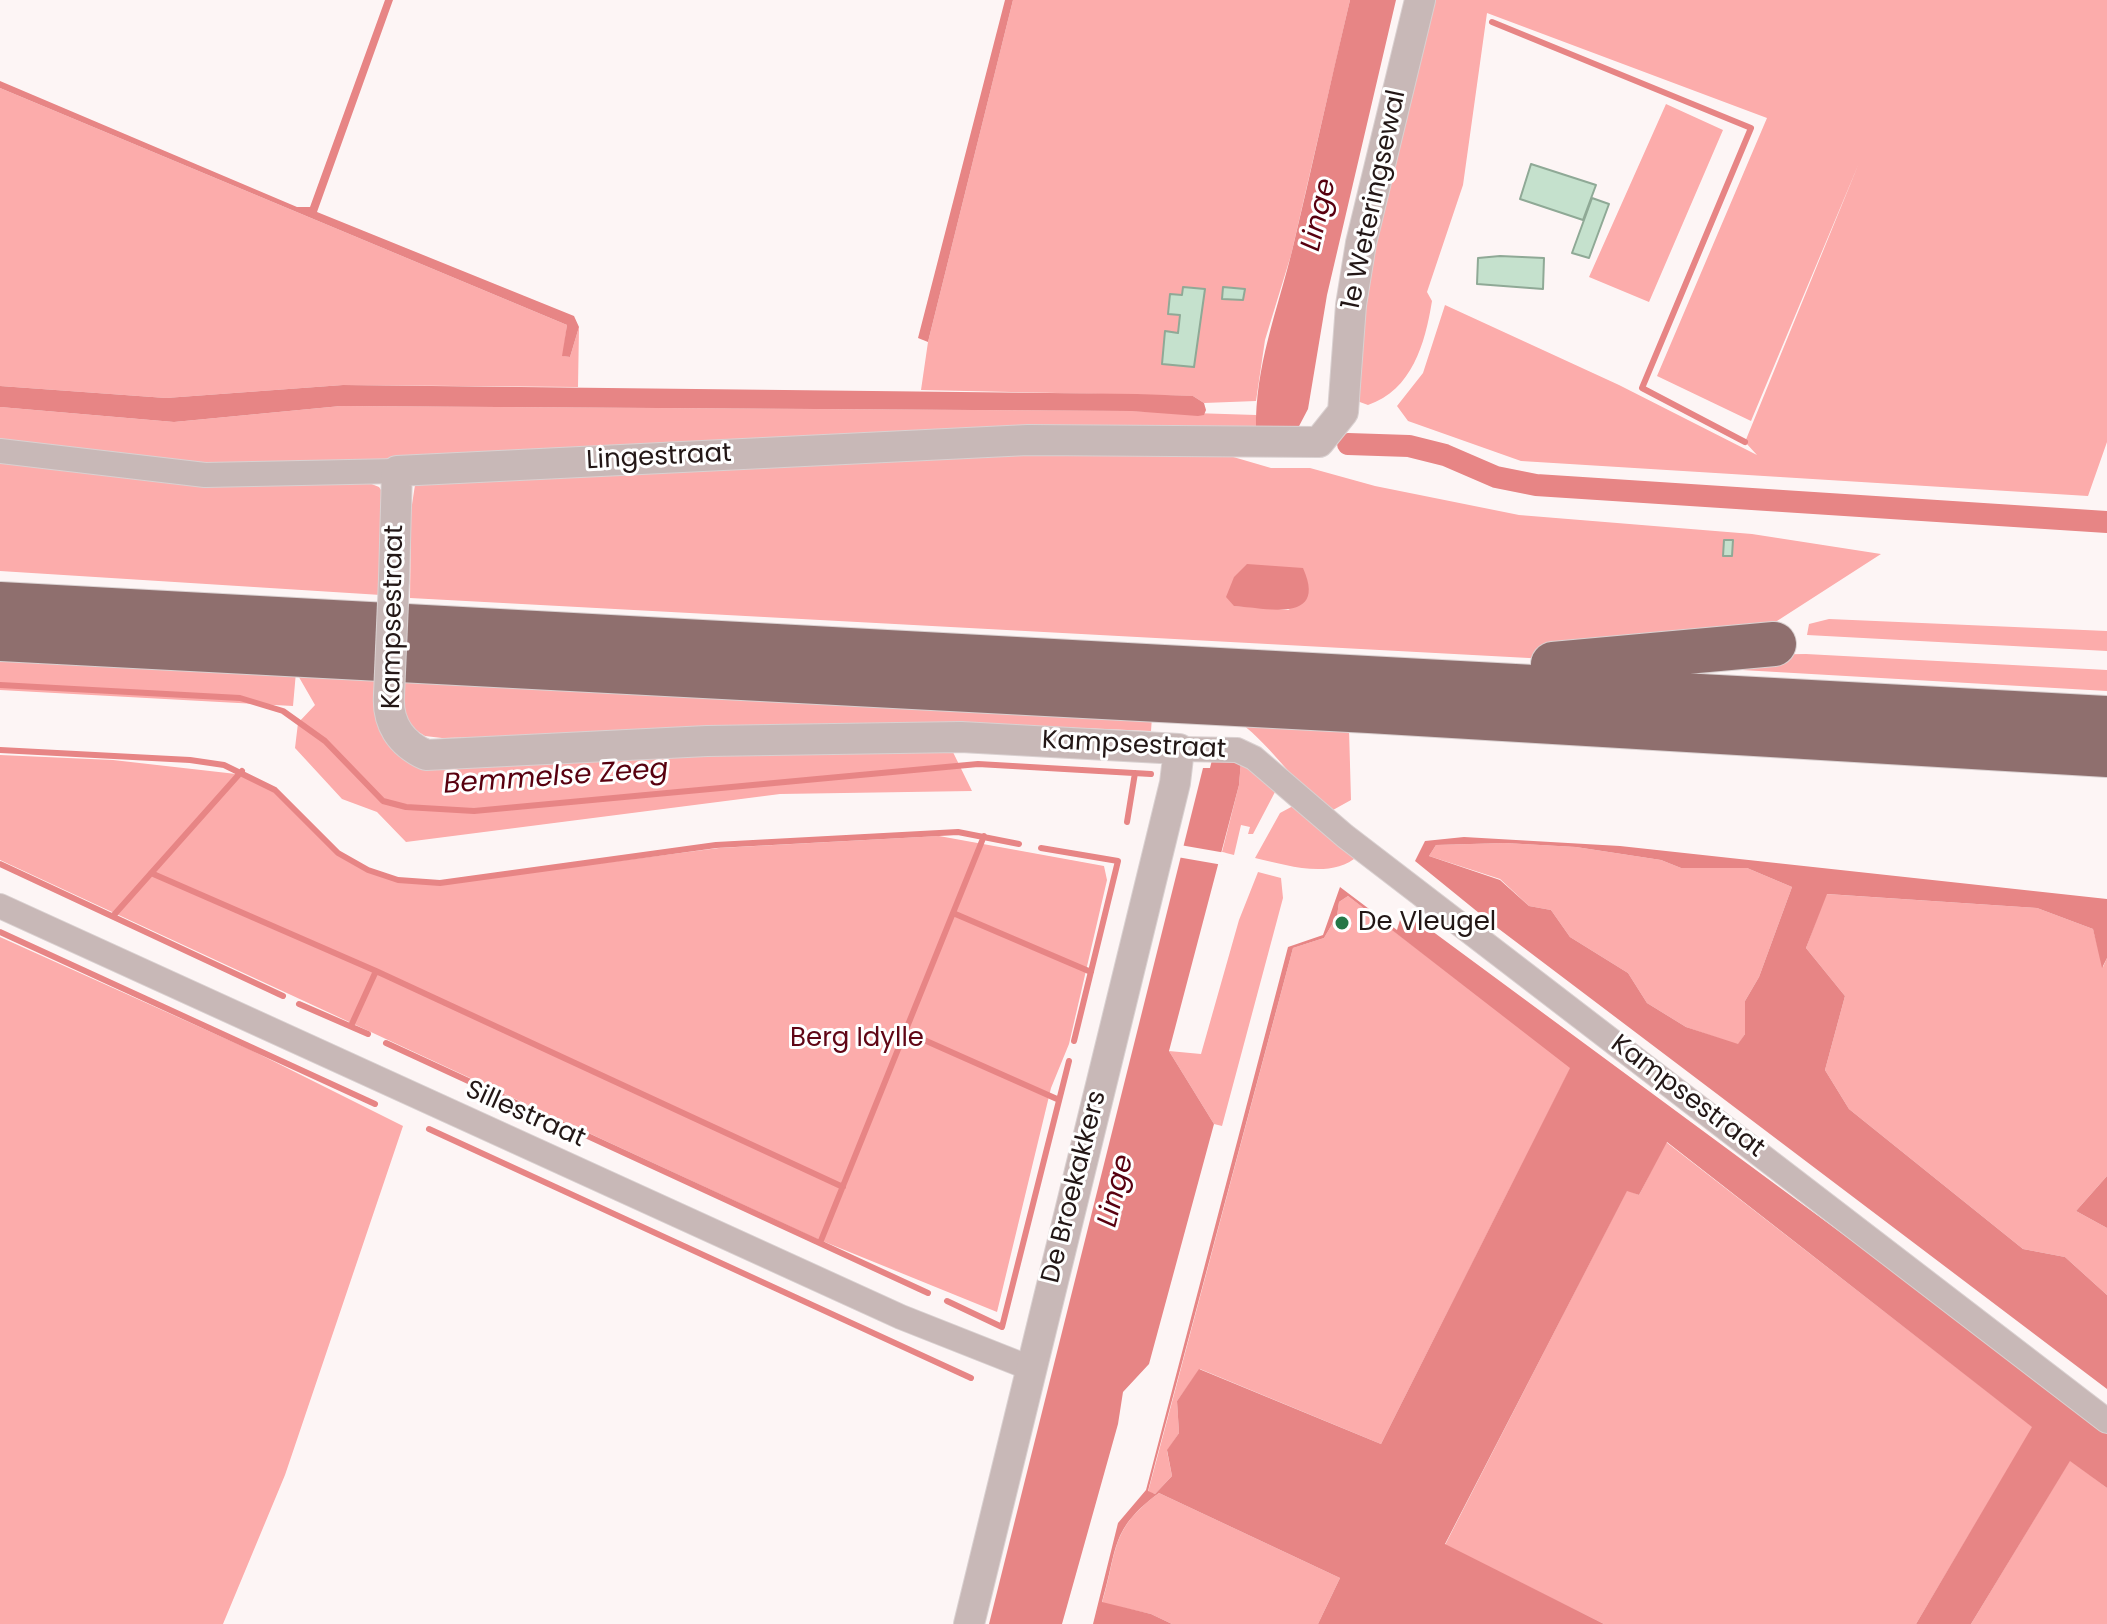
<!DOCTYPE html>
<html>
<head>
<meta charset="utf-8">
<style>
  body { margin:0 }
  canvas { display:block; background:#fdf5f5 }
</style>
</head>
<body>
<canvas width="2107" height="1624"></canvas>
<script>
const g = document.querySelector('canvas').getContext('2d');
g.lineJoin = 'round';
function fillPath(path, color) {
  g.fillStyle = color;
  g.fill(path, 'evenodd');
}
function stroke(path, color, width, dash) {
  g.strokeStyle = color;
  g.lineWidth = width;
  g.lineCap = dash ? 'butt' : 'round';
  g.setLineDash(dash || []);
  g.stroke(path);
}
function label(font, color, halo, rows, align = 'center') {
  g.font = font + ' Poppins,sans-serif';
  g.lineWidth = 6;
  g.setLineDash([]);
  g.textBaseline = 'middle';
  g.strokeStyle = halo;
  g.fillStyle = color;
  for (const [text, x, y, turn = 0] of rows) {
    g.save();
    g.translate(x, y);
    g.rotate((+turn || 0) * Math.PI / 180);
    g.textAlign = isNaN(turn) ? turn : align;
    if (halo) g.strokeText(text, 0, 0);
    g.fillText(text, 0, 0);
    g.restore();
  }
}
const green = new Path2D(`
  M1013,0h337l-59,255 -26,85 -9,61 -52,2 -11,-7 -272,-6 7,-48z
  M1429,0h678v442l-19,54 -567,-35 -113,-40 -11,-15 26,-33 22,-68 174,80 138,70 -12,-13 114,-279 -108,258 -94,-45 110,-258 -280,-105 -24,172 -36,107 5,9c-7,43 -20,89 -64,104l-11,-4 -5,-54z
  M0,88l567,237 -4,31 7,1 9,-30 -1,60 -235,-2 -177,13 -166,-12z
  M1666,104l57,26 -74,172 -60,-25z
  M341,406l790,5 125,4v15l-354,7 -663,29 -38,-1 -201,-26v-32l174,15z
  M1199,447l72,21h39l65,18 144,29 233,19 129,20 -118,76 -197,30 -1156,-62 1,-87 4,-26 10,-5zM1234,578l56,32 -56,-4z
  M0,462l364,19 15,6 6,9 -4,99 -381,-24z
  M1829,619l278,12v20l-300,-16 2,-11z
  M0,653l378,22 24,71 547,-2 23,47 -192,3 -374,48 -29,-30 -35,-13 -47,-51 3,-25 17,-18 -19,-33 -3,34 -293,-16z
  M1806,654l301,16v21l-435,-25 68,-11z
  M398,677l754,40 -1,14 -117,-5 -592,12 -17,-2 -18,-11z
  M1239,722l110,7 2,71 -18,10c-38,-22 -58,-62 -94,-88z
  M0,755l113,5 132,15 28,16 64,64 30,16 31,9 42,4 279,-36 220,-12 165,30 3,14 -38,164 -18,44 -54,224 -182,-74 -815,-378z
  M1241,761l33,25 1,6 -22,42h-5l2,-7 -9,-2 -7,30 -12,-3 17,-67z
  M1293,806l65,50c-28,24 -71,9 -103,2l25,-45z
  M1505,843l71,4 85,13 20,8h66l45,19 -33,90 -14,24v33l-7,11 -52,-18 -39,-24 -19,-30 -58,-36 -19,-27 -22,-4 -29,-27 -71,-23 7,-11z
  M1258,872l23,6 2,20 -61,228 -8,-2 -45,-73 32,3 38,-134z
  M1826,894l211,14 56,21 10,38 4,-9v218l-31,35 31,17v67l-42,-38 -42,-8 -174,-140 -24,-39 20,-74 -39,-48z
  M1348,896l223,171 -190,377 -181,-75 -23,32 2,32 -12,18 5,25 -17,18 -7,-2 145,-544 31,-10 13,-22 2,-14z
  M0,937l253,114 150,75 -118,349 -62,149h-223z
  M1666,1142l367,285 -117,197h-312l-159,-79 182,-355 12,5z
  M2070,1460l37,28v136h-136z
  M1159,1493l181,85 -22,46h-146l-21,-10 -49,-11c16,-54 8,-74 57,-110z`);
const water = new Path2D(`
  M385,0h8l-76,212 257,104 5,11 -9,30 -8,-1 5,-31 -567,-237v-7l297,126h13z
  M1005,0h8l-85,342 -10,-4z
  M1350,0h46l-69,295 -19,114 -11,21h-41c-1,-64 21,-118 36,-179 20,-84 38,-167 58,-251z
  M343,385l794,9 56,2 11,7 2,7 -2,5 -6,1 -67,-5 -790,-5 -167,16 -174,-15v-21l166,12z
  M1247,564l56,4c25,56 -37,40 -69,38l-8,-9 8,-20z
  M1212,760l29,1 -2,24 -70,266 45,73 -65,240 -26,28 -5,32 -56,200h-73l214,-856h7z
  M1464,837l156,9 487,53v59l-5,10 -9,-39 -56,-21 -210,-14 -21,54 39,48 -20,74 24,39 174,140 42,8 42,38v94l-612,-463 -80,-65 10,-20zM1505,843l71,4 85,13 20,8h66l45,19 -33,90 -14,24v33l-7,10 -52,-17 -39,-24 -19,-30 -58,-36 -19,-27 -22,-4 -29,-26 -71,-24 7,-11z
  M1340,887l57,43 3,-10 13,-3 694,512v59l-37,-27 -99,163h-55l116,-197 -365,-285 -28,53 -12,-4 -182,353 159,80h-286l22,-46 -181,-85c-49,36 -41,55 -57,109l49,12 21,10h-79l25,-101 28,-33 142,-543 35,-12zM1348,896l222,172 -189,376 -182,-75 -22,32 2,32 -12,17 5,26 -17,18 -7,-3 8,-31 137,-512 31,-10 13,-22 2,-14z
  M2107,1176v52l-31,-17z`);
const pier = new Path2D(`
  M1180,845l46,8 -3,12 -46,-8z`);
const stream = new Path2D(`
  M1492,22l259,106 -109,260 103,54
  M0,685l240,13 43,13 42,30 58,60 23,6 68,4 504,-47 173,10
  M0,750l190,10 34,5 51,25 63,63 30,17 30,10 42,3 276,-38 242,-13 61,12
  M1127,822l8,-49
  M1041,848l77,13 -44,180
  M0,864l283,132
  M151,873l225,98 467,216
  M953,913l138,59
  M113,916l129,-145
  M0,932l375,172
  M299,1004l69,30
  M351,1026l25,-55
  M906,1032l151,67
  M386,1043l542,250
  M429,1129l542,249
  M820,1243l164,-407
  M947,1301l55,26 67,-266`);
const canal = new Path2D(`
  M1348,444l61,2 36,9 51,22 40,8 571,37`);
const building = new Path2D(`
  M1531,164l65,21 -13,35 -63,-21z
  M1592,198l17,6 -20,54 -17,-5z
  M1500,256l44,2 -1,31 -66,-5 1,-26z
  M1183,287l22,2 -11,78 -32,-3 3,-33 13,2 2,-18 -12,-1 2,-20 12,1z
  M1223,287l22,2 -2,11 -21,-1z
  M1724,540h9l-1,16h-9z`);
const minor = new Path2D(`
  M0,451l205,24 192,-4
  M1179,749l58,1 17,8 91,78 762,585
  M0,906l901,411 129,51`);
const tertiary = new Path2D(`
  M394,579l3,-108 631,-31 291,2 24,-30 8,-107 10,-62 59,-243
  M389,695c-2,28 11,48 37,60l281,-14 254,-4 218,12 -4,34 -206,841`);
const motorway = new Path2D(`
  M0,604l2107,114
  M0,639l1369,72 738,44
  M1553,664l221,-20`);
const tertiaryBridge = new Path2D(`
  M389,695l5,-116`);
const markers = [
  [1342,923,8,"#267747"]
];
const streetNames = [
  ["1e Weteringsewal",1375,200,-78],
  ["Lingestraat",659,458,-3],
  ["Kampsestraat",394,617,-89],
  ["Kampsestraat",1134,746,3],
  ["Kampsestraat",1687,1097,37],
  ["Sillestraat",525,1115,24],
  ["De Broekakkers",1075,1187,-76]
];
const poiNames = [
  ["De Vleugel",1358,923]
];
const parkNames = [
  ["Berg Idylle",857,1039]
];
const waterNames = [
  ["Linge",1320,215,-77],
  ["Bemmelse Zeeg",556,778,-4],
  ["Linge",1117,1191,-76]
];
fillPath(green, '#fcacab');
fillPath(water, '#e78585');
fillPath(pier, '#fdf5f5');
stroke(stream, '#e78585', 6);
stroke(canal, '#e78585', 22);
fillPath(building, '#c5e1cd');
stroke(building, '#8fa996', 2);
stroke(minor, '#dad1d1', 26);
stroke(tertiary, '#dad1d1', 32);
stroke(motorway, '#dad1d1', 46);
stroke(minor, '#c8b8b7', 24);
stroke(tertiary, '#c8b8b7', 30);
stroke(motorway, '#8f6f6e', 44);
stroke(tertiaryBridge, '#dad1d1', 32, []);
stroke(tertiaryBridge, '#c8b8b7', 30);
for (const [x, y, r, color] of markers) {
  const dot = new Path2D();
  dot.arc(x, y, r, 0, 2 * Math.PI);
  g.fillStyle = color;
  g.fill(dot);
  stroke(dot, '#fff', 3);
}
label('26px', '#231716', '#fff', streetNames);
label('26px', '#231716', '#fff', poiNames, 'left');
label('26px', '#600615', '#fff', parkNames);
label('italic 28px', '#58000f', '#fff', waterNames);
</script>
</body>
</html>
